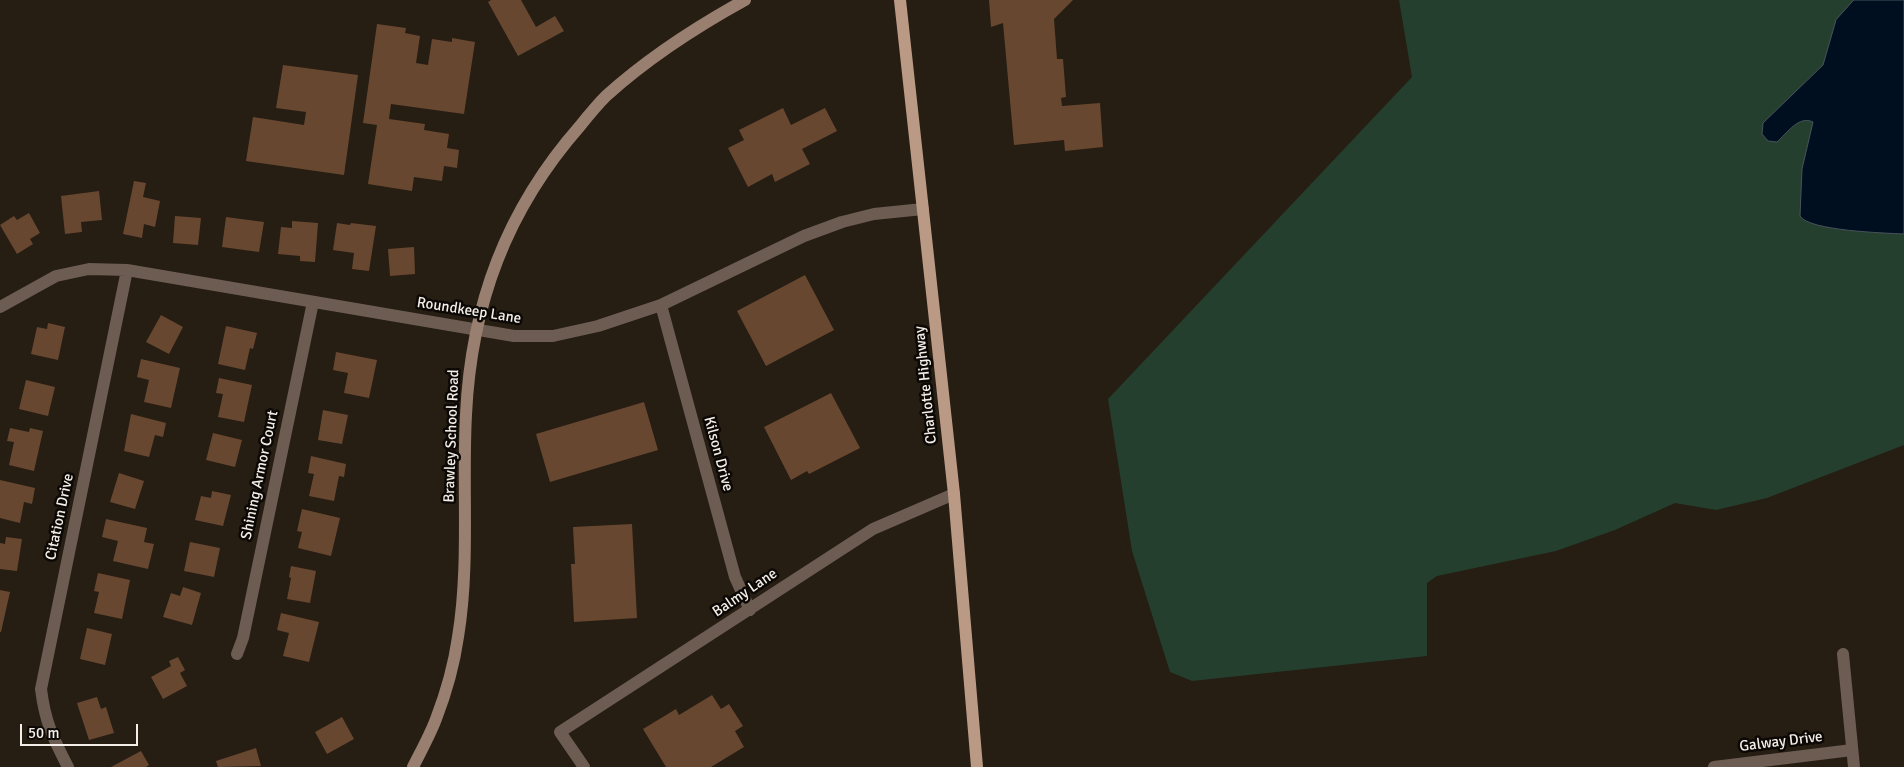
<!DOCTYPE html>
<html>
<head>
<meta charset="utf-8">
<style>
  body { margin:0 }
  #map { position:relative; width:1904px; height:767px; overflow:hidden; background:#261d13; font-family:Signika,sans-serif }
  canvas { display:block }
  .scale { position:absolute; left:20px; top:724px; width:118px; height:22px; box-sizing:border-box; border:2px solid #f3eee7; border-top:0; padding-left:6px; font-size:15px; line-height:18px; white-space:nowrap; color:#f3eee7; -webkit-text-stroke:4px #0c0805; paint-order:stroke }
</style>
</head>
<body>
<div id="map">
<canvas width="1904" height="767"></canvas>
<div class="scale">50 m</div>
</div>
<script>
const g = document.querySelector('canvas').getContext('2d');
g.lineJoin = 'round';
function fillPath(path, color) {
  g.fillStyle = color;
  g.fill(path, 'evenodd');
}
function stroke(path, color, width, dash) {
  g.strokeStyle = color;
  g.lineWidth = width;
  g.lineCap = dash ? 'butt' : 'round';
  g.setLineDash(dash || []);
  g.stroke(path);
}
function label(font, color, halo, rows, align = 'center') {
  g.font = font + ' Signika,sans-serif';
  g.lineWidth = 5;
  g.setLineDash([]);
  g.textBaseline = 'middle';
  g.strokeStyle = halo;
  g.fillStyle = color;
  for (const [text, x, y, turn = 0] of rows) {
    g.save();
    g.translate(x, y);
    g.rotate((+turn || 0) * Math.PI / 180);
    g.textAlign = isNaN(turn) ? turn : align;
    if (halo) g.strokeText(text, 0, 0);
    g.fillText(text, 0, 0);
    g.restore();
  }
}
const green = new Path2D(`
  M1399,0h505v445l-137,53 -51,12 -41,-7 -60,27 -59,21 -119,25 -10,7v73l-235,25 -22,-9 -38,-121 -24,-152 304,-322z`);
const water = new Path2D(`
  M1854,0h50v234c-19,-1 -95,-3 -104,-18l2,-47 11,-47c-14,-7 -26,11 -36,20l-9,-1 -6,-7 1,-11 60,-58 13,-45z`);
const building = new Path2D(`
  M491,0h30l15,27 19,-11 9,15 -46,25 -30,-54z
  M989,0h84l-19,19 3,40h6l3,38 -5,1 1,8 38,-3 3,44 -38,4 -1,-11 -50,5 -11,-122 -12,4z
  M377,24l29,4 -1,5 15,3 -4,27 12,2 4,-26 20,3v-4l23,4 -11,72 -73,-10 -2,15 36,5 -1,6 25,4 -2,14 12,2 -2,18 -13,-2 -2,15 -28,-4 -2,14 -44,-7 9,-59 -14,-2z
  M283,65l75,10 -14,100 -98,-14 7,-44 51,8 2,-13 -30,-4z
  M783,108l8,17 34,-17 12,23 -35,18 8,15 -35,18 -3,-8 -24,13 -20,-39 16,-8 -5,-10z
  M134,181l12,2 -3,14 17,4 -5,26 -11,-3 -2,14 -19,-4z
  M99,191l3,29 -21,2 1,10 -17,2 -4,-38z
  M29,213l11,20 -10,6 3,5 -16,10 -17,-29 14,-9 3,4z
  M175,216l26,2 -3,27 -25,-2z
  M226,217l38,5 -5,30 -37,-5z
  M292,221l26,2 -3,39 -15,-1v-5l-22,-2 3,-27 11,1z
  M337,223l13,2 1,-2 25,3 -7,45 -17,-2 2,-16 -21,-3z
  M414,247l1,27 -25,2 -2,-27z
  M805,275l29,55 -68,36 -29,-55z
  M161,315l22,12 -14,27 -23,-12z
  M48,323l17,4 -7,33 -27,-6 6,-27 10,2z
  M226,326l31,7 -4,16 -3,-1 -5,22 -27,-6z
  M336,352l41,8 -8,38 -25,-5 4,-20 -15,-3z
  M141,359l39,9 -9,40 -27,-6 5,-22 -12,-3z
  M219,378l33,7 -8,37 -26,-5 5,-23 -7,-1z
  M26,380l29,7 -7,29 -29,-7z
  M831,393l29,55 -51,26 -2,-3 -16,9 -27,-53z
  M644,402l14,48 -108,32 -14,-48z
  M323,410l25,5 -6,29 -24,-4z
  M131,414l35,9 -3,14 -8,-2 -6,22 -25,-6z
  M10,428l19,4 1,-4 13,3 -9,40 -25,-6 5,-23 -7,-1z
  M213,433l29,7 -7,27 -29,-7z
  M311,456l35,8 -2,13 -5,-1 -5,25 -25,-5 5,-22 -6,-1z
  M119,473l25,8 -9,28 -25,-7z
  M0,480l35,8 -3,16 -8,-2 -4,21 -20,-5z
  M212,491l19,4 -8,31 -28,-6 6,-24 10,2z
  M302,509l38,9 -9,38 -33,-8 4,-16 -5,-1z
  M106,519l41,9 -3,14 10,2 -6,25 -35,-8 5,-20 -16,-4z
  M632,524l5,94 -63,4 -3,-58h4l-2,-37z
  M6,537l16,2 -5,32 -17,-2v-26l5,1z
  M190,542l30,6 -6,29 -30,-6z
  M291,566l25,5 -6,32 -23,-4 4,-21 -2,-1z
  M98,573l32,7 -8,39 -28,-6 5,-21 -5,-1z
  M183,587l18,6 -9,32 -29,-8 8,-24 9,3z
  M0,590l10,2 -9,40h-1z
  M281,613l38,9 -10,40 -26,-6 6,-23 -12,-3z
  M87,628l25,6 -7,31 -25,-6z
  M178,657l7,13 -5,3 7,13 -24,13 -12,-22 20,-11 -2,-5z
  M712,695l9,14 8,-5 14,22 -8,5 9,16 -33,20h-45l-23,-38 33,-20 3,6z
  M97,697l4,12 5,-2 8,26 -25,7 -12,-37z
  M342,717l12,22 -27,15 -12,-22z
  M256,748l5,18 -43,1 -2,-6z
  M141,751l8,14 -3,2h-35z`);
const minor = new Path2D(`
  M661,305l74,272 15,33
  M0,307l56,-31 33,-7 38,1 387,66h39l45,-10 63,-21 143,-69 38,-14 32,-8 49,-5
  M237,654l6,-16 70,-336
  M1843,654l11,113
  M68,767c-15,-29 -23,-45 -27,-78l86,-419
  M584,767l-24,-35 313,-203 81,-35
  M1714,767l138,-17`);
const secondary = new Path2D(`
  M413,767c8,-16 17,-32 23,-48 10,-26 18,-54 22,-82 12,-73 4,-149 8,-222 5,-111 41,-206 114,-289 8,-10 17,-21 26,-30 42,-38 90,-69 139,-96`);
const primary = new Path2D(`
  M900,0l54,494 23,273`);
const streetNames = [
  ["Roundkeep Lane",469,311,9],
  ["Charlotte Highway",926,385,-96],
  ["Brawley School Road",452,436,-88],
  ["Kilson Drive",718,454,75],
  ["Shining Armor Court",260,475,-78],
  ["Citation Drive",60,517,-78],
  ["Balmy Lane",745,593,-34],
  ["Galway Drive",1781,742,-7]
];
fillPath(green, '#243f2e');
fillPath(water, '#000f1f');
stroke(water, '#49525b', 1);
fillPath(building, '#684730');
stroke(minor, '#6c5c52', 12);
stroke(secondary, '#987f6f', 12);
stroke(primary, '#ba9a85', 12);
label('15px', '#f3eee7', '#0c0805', streetNames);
</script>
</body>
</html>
